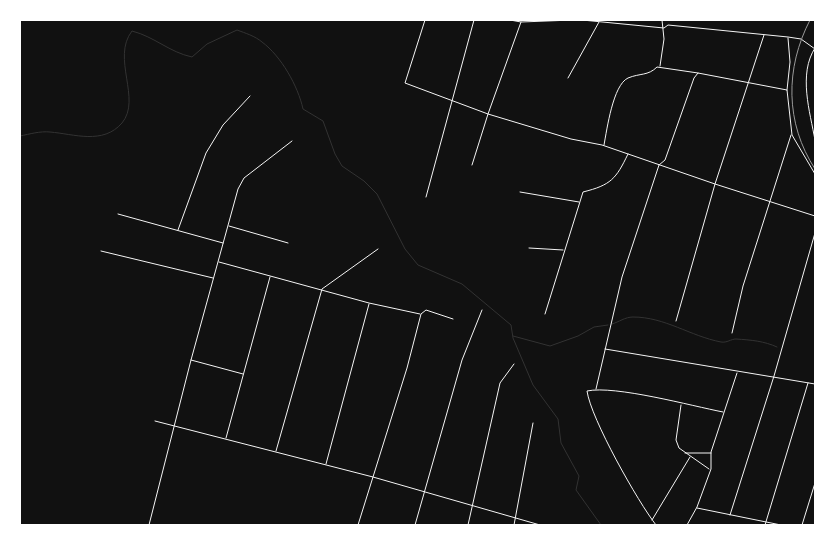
<!DOCTYPE html>
<html>
<head>
<meta charset="utf-8">
<style>
  body { margin:0 }
  #map { position:relative; width:835px; height:545px; overflow:hidden; background:#111; font-family:"Roboto Condensed",sans-serif }
  canvas { display:block }
  .frame { position:absolute; inset:0; border:21px solid #fff; pointer-events:none }
</style>
</head>
<body>
<div id="map">
<canvas width="835" height="545"></canvas>
<div class="frame"></div>
</div>
<script>
const g = document.querySelector('canvas').getContext('2d');
g.lineJoin = 'round';
function stroke(path, color, width, dash) {
  g.strokeStyle = color;
  g.lineWidth = width;
  g.lineCap = dash ? 'butt' : 'round';
  g.setLineDash(dash || []);
  g.stroke(path);
}
const stream = new Path2D(`
  M20,136c10,-2 20,-5 30,-4 24,2 53,13 72,-9 20,-24 -11,-65 10,-92 23,6 37,21 60,26l15,-13 30,-14c8,3 18,6 25,12 19,14 36,44 41,67l20,12 12,33 7,12 22,15 13,13 28,55 13,16 44,19 49,41 2,13 20,47 25,34 3,24 18,33 -3,14 25,35
  M612,324c7,-2 13,-7 21,-7 32,0 57,19 88,25 6,1 10,-3 15,-3 15,1 28,2 41,8
  M513,336l37,10 28,-10 16,-9 14,-2`);
const minor = new Path2D(`
  M425,20l-20,63 83,31 83,25 31,6 113,39 100,32
  M510,20l11,2 52,-2
  M582,20l82,8 4,-3 120,12 13,2 14,10
  M815,48c-17,26 -5,64 0,92
  M660,66l4,-27 -2,-19
  M568,78l31,-56
  M787,90l3,-28 -2,-24
  M604,145c3,-16 9,-60 24,-67 12,-5 20,-2 29,-11l41,6
  M472,165l16,-51 33,-92
  M520,192l59,10
  M426,197l48,-177
  M118,214l105,29
  M229,226l59,17
  M178,230l28,-77 17,-28 27,-29
  M529,248l34,2
  M101,251l112,27
  M219,262l150,41 51,11
  M545,314l38,-122c28,-7 33,-13 45,-38
  M676,321l39,-137 49,-149
  M732,333l11,-47 48,-151
  M605,349l210,35
  M191,360l52,14
  M596,389l26,-112 37,-112 6,-5 29,-82 4,-5 89,17 5,45 23,39
  M681,405l-5,35 3,8 30,21
  M155,421l218,56 167,48
  M226,438l44,-161
  M276,451l46,-162 56,-40
  M685,453h26
  M326,464l43,-160
  M697,508l84,17
  M730,515l44,-139 41,-143
  M652,520l38,-63
  M149,525l42,-165 47,-171 6,-11 48,-37
  M358,525l49,-157 14,-54 5,-4 27,9
  M415,525l47,-165 20,-50
  M468,525l32,-142 14,-19
  M514,525l19,-102
  M656,525c-18,-23 -65,-106 -69,-134 28,-6 105,15 136,21
  M687,525l10,-18 14,-38v-17l26,-79
  M765,525l43,-142
  M802,525l13,-42`);
const rail = new Path2D(`
  M810,20c-25,48 -25,103 5,149`);
stroke(stream, '#333', 1);
stroke(minor, '#f5f5f5', 1);
stroke(rail, '#9a9a9a', 1);
</script>
</body>
</html>
